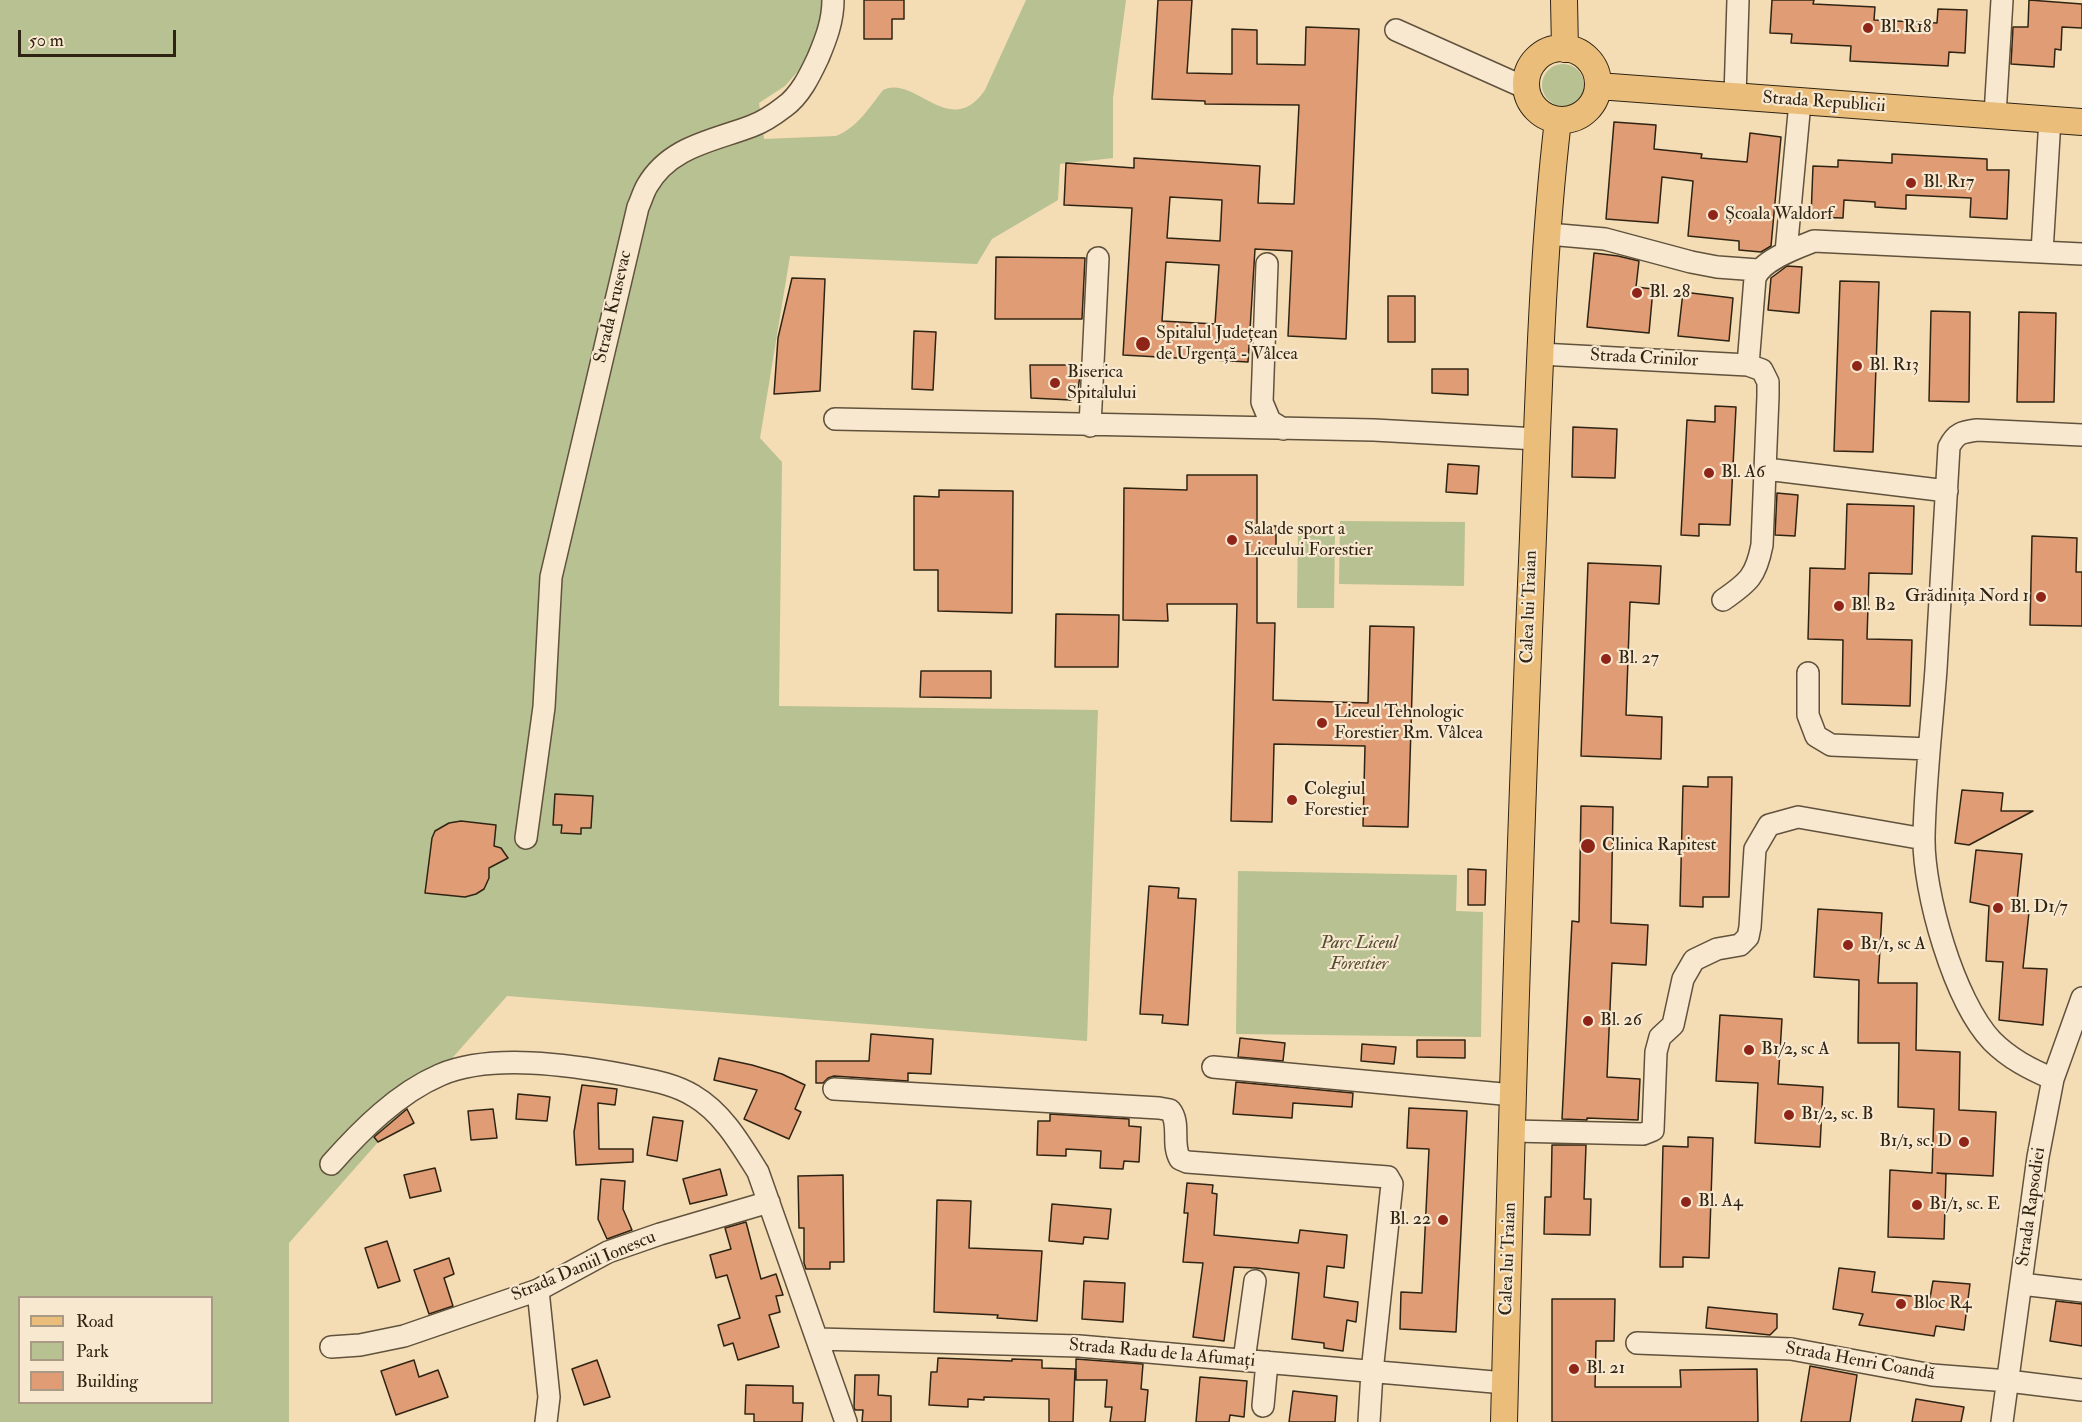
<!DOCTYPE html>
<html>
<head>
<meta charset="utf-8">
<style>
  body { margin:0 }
  #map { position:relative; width:2082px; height:1422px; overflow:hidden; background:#f4dcb5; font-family:"IM FELL Double Pica",serif }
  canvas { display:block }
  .legend { position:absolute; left:18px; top:1296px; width:195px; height:108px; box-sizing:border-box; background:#f8e8cf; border:2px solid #a89a84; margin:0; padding:8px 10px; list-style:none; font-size:18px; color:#2f2413 }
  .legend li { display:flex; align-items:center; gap:12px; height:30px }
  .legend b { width:30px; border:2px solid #a89a84 }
  .scale { position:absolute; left:18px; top:30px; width:158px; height:27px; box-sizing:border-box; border:3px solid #2f2413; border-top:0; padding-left:8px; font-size:18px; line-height:21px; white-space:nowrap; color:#2f2413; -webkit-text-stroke:4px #f8e8cf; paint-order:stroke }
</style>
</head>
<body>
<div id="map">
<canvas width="2082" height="1422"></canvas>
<ul class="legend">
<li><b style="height:8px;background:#eabe7a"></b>Road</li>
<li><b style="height:16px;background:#b7c191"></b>Park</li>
<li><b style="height:16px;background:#e09d75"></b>Building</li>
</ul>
<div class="scale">50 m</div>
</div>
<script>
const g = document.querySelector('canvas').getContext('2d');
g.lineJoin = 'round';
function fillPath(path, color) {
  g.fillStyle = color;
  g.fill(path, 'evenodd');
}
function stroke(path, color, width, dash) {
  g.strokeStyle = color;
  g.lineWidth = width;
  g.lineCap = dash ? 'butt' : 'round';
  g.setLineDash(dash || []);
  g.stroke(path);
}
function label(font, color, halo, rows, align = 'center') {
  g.font = font + ' "IM FELL Double Pica",serif';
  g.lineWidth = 4.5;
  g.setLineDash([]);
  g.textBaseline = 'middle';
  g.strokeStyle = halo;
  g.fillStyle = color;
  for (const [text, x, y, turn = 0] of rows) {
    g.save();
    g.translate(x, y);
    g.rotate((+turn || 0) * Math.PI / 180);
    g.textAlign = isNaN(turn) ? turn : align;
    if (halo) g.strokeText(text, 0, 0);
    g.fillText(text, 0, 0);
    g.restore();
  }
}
const green = new Path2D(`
  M0,0h826l-2,22 -19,41 -20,23 -26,17 5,36 72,-3c22,-9 33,-28 47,-46 32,-16 67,51 102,0l41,-90h100l-13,98v60l-53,6 -2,36 -66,39 -15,25 -187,-8 -30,182 22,24 -3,244 319,4 -11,331 -580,-45 -218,247v179h-289zM20,1298h192v104h-192z
  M1542 85a21 21 0 1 1 42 0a21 21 0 1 1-42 0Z
  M1340,521l125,1 -1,64 -125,-2z
  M1298,531h37l-1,77h-37z
  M1238,871l219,4 -1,36 27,1 -2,125 -245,-3z`);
const building = new Path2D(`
  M864,0h40v19h-12v20h-28z
  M1158,0h34l-5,73 45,1v-45l25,1v34l48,1 1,-38 53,2 -13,310 -58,-3 4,-85 -37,-2 -7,113 -125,-7 9,-147 -68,-3 2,-42 68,5v-10l126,8 -2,37 36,1 5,-99 -94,-1v-3l-53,-2zM1170,197l52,3 -2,41 -53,-3zM1166,262l53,3 -4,59 -53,-3z
  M1772,0h42l-1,4 62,3 -1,13 63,3 1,-14 29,1 -2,43 -16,-1 -1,14 -98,-5 1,-15 -60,-3 1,-9 -22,-1z
  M2029,0l53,4v24l-20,-1 -1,23 -6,-1 -1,18 -43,-3 2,-37h15z
  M1614,122l42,3 -2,24 48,5 -1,4 46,4 3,-29 31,4 -10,109 -10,6 -22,-2v-9l-51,-5 5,-55 -31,-4 -4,46 -52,-4z
  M1892,154l95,5v11h22l-2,49 -37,-2 1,-19 -65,-3v14l-31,-2v-5l-31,-2 -1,18 -32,-1 2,-51 25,1v-7l54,3z
  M1594,253l24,3 21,5 -3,26 17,2 -4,44 -62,-6z
  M996,257l89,1 -3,61h-87z
  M1787,266l15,1 -3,46 -31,-3 3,-32z
  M792,278l33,1 -5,112 -46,3 4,-56z
  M1840,281l39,1 -6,170 -39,-1z
  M1683,292l50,6 -4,43 -51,-5z
  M1388,296h27v46h-27z
  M1931,311l39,1 -1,90 -40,-1z
  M2019,312l37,1 -2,89h-37z
  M914,331l22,1 -3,58 -21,-1z
  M1030,365h37l9,3 4,8 -3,20 -6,4 -40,-2z
  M1432,369h36v26l-36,-2z
  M1715,406l21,1 -6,118 -31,-1v12l-18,-1 6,-115 28,2z
  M1573,427l44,2 -2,49 -43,-1z
  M1448,464l31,2 -2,28 -31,-2z
  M1187,475h70v51h19v28h-19v69h18l-2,77 95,3 2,-77 44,1 -6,200 -45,-1 2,-80 -91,-2 -2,78 -41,-1 6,-217h-70l1,17 -45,-1 1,-132 63,2z
  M939,490l74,1 -1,122 -74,-2v-41h-24v-74l25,1z
  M1777,493l21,2 -3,41 -20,-1z
  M1847,504l67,2 -2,68 -43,-1 -2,66 45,1 -2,66 -68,-2 1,-64 -35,-1 2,-71 35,1z
  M2032,536l45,2 -1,34h6v54l-52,-1z
  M1588,563l73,3 -2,38 -29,-2 -4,113 36,2 -1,42 -80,-3z
  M1056,614l63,1 -1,52h-63z
  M921,671h70v27l-71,-1z
  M1708,777h24l-3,120h-26v10l-23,-1 3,-120 25,1z
  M1962,790l41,3 -2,18h32l-64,34 -14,-2z
  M555,794l38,2 -2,32h-10v6l-20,-1 1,-8h-9z
  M1581,806l32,1 -2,116 37,2 -2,40 -34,-2 -5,114 33,2 -2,41 -51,-2v2l-25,-1 10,-198 7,1z
  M461,821l35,4 -2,21 7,2 7,10 -19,10v10l-5,11 -8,5 -11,3 -40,-4 7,-55 3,-7 14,-8z
  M1976,850l46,4 -6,57 13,1 -6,56 24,1 -4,56 -44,-5 4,-58 -17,-1 3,-55 -19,-4z
  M1468,869l18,1 -1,35h-17z
  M1149,886l30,2 -1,10 18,1 -8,126 -26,-2 1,-8 -23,-1z
  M1818,909l64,4 -4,70h39l-1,67 44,2 -1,58 37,2 -3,64 -56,-3 9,1 -2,65 -56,-2 2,-67 42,3 2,-64 -36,-2 1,-64h-41l1,-63 -45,-3z
  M1720,1015l62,4 -4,65 45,3 -3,60 -65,-4 3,-60 -42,-2z
  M871,1034l62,5 -2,35 -23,-1v8l-74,-5 -6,2 -5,5h-7v-22h53z
  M1240,1038l45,5 -2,18 -45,-4z
  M1417,1040h48v18l-48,-1z
  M1362,1044l34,3 -2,17 -33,-3z
  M719,1058l33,7 30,9 23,11 -10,24 6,3 -12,27 -45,-20 13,-29 -43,-10z
  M1236,1082l117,11 -1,14 -59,-4 -1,15 -59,-4z
  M582,1085l35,4 -2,16 -17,-2 1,46h34v13l-57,3 -2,-33z
  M518,1094l32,3 -3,24 -31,-2z
  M1409,1108l58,3 -11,221 -56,-3 1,-37 21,1 7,-144 -22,-1z
  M407,1109l7,14 -36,19 -4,-5z
  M493,1109l4,29 -26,2 -3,-29z
  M1050,1114l79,5v7l12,1 -2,35 -15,-1 -1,8 -23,-1 1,-17 -35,-2v7l-29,-1 1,-34h12z
  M653,1117l30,4 -6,40 -30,-6z
  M1688,1137l25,1 -4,120 -26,-1v10h-23l3,-121 25,1z
  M1552,1145h34l-2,54h7l-1,36 -46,-1 1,-37h6z
  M435,1168l6,23 -31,7 -6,-23z
  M720,1169l7,26 -37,9 -7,-25z
  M843,1175l1,87h-14v7h-24l-2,-6v-35h-5l-1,-52z
  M601,1179l24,2 -2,28 9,21 -25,9 -9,-20z
  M1187,1183l26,2 -1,8 5,1 -3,41 84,8 2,-13 47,5 -3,33 -17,-2 -3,31 34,5 -2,20 -9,-2 -4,31 -19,-3v-5l-32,-4 7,-66 -43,-5 -22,-1 -10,74 -31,-4 10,-74 -20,-1 5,-49h-4z
  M937,1200l34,1 -2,47 73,3 -5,70 -40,-3 1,-3 -64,-3z
  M1052,1204l59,5 -3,30 -24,-2 -1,7 -34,-3z
  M746,1222l15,57 15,-5 7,21 -7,1 4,16 -11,3 10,32 -41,13 -5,-17 -9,3 -6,-21 22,-7 -13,-43 -11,3 -6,-23 21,-6 -6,-21z
  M387,1241l13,40 -22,7 -13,-40z
  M449,1258l5,16 -10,4 9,28 -24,8 -15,-44z
  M1839,1268l36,4 -3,20 58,6 3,-17 37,3 -6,46 -28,-4 -2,10 -75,-11 4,-11 -30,-5z
  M1084,1281l41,2 -2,39 -41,-3z
  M1552,1299h63l-1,42h-18l-1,46h86l-1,-17 77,-1 1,53h-206z
  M2056,1301l26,3v42l-32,-5z
  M1708,1307l69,7v14l-7,7 -64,-7z
  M938,1358l74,3v-2l30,1v8l33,1 -2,53h-24v-23l-65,-2v3l-16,-1v8l-39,-2 2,-33h6z
  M1076,1359l67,5 -2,25 7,1 -3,32h-35l2,-15h-7l2,-27h-31z
  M414,1360l5,17 19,-7 10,27 -52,18 -15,-44z
  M597,1360l13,37 -26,8 -12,-36z
  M1810,1366l47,9 -7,47h-49z
  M855,1375h24l-1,20 13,1v26h-29l1,-12h-8l-1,-3z
  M1200,1377l47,4 -3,36 -14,-2 -1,7h-33z
  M746,1385l47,1v17h10l-1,19h-48v-8h-9z
  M1293,1391l44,5 -2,26h-46z
  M1916,1399l48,8 -3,15h-49z`);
const minor = new Path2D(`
  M1396,30l130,58
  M1735,97l3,-97
  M1995,115l7,-115
  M1548,234l57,5 86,23 26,5 41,3
  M1786,252l14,-150
  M2042,252l8,-133
  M1267,264l-5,138 8,19 13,8
  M1540,354l208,11 14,5 6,12v14l-6,149c-6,31 -13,37 -39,55
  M1748,365l7,-87c7,-18 41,-30 59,-37l268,13
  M835,419l539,11 163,9
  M1090,426l8,-168
  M1766,469l181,22
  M1808,673v42l8,21 15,9 98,4
  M526,838l18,-131 7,-130 87,-370c3,-6 5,-14 9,-21 23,-40 66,-45 105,-60 11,-4 23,-12 32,-19 16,-11 26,-32 34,-49 8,-19 15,-37 15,-58
  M1213,1067l300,28
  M2053,1079c-23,-10 -43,-20 -61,-38 -38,-40 -69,-149 -68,-204 1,-56 8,-112 12,-168 5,-74 9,-148 13,-222 7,-14 13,-15 28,-17l105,5
  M834,1089l325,19 11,2c11,13 1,34 10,49l7,3 201,15 4,7 -20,188 -3,50
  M1513,1131l130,3 10,-4 3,-78 4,-15 13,-12 10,-46 11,-19 23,-11 23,-4 8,-8 2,-10 5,-78 14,-24 29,-8 126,22
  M331,1164c30,-34 67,-71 109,-89 51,-22 131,-10 185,0 24,5 48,8 69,21 29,17 47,49 64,76l88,250
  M2021,1284l61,7
  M538,1290l11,107 -3,25
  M818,1339l261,7 426,37
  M1637,1343l154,6 141,26 76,6 74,9
  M331,1347l29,-2 44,-9 134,-46 70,-38 52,-18 109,-32
  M1244,1360l11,-79
  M1263,1406l4,-44
  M2002,1422l36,-265 15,-78 29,-81`);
const major = new Path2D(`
  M1564,0l1,49
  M1526 84a36 36 0 1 1 72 0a36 36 0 1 1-72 0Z
  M1598,86l484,36
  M1504,1422c7,-279 15,-559 27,-838 7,-154 9,-310 27,-464`);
const markers = [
  [1868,28,6,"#8f2418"],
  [1911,183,6,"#8f2418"],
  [1713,215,6,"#8f2418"],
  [1637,293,6,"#8f2418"],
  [1143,344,8,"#8f2418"],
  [1857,366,6,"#8f2418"],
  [1055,383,6,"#8f2418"],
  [1709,473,6,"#8f2418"],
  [1232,540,6,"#8f2418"],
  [2041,597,6,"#8f2418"],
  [1839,606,6,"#8f2418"],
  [1606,659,6,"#8f2418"],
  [1322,723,6,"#8f2418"],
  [1292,800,6,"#8f2418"],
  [1588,846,8,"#8f2418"],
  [1998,908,6,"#8f2418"],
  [1848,945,6,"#8f2418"],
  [1588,1021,6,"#8f2418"],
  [1749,1050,6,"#8f2418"],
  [1789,1115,6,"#8f2418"],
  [1964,1142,6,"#8f2418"],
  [1686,1202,6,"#8f2418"],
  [1917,1205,6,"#8f2418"],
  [1443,1220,6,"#8f2418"],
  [1901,1304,6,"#8f2418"],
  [1574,1369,6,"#8f2418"]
];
const poiNames = [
  ["Bl. R18",1880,28],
  ["Bl. R17",1923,183],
  ["Școala Waldorf",1725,215],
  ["Bl. 28",1649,293],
  ["Spitalul Județean",1156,334],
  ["de Urgență - Vâlcea",1156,355],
  ["Bl. R13",1869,366],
  ["Biserica",1067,373],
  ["Spitalului",1067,394],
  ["Bl. A6",1721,473],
  ["Sala de sport a",1244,530],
  ["Liceului Forestier",1244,551],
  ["Grădinița Nord 1",2029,597,"right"],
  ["Bl. B2",1851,606],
  ["Bl. 27",1618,659],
  ["Liceul Tehnologic",1334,713],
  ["Forestier Rm. Vâlcea",1334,734],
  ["Colegiul",1304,790],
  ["Forestier",1304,811],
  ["Clinica Rapitest",1602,846],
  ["Bl. D1/7",2010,908],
  ["B1/1, sc A",1860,945],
  ["Bl. 26",1600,1021],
  ["B1/2, sc A",1761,1050],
  ["B1/2, sc. B",1801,1115],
  ["B1/1, sc. D",1952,1142,"right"],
  ["Bl. A4",1698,1202],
  ["B1/1, sc. E",1929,1205],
  ["Bl. 22",1431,1220,"right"],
  ["Bloc R4",1913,1304],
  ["Bl. 21",1586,1369]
];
const streetNames = [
  ["Strada Republicii",1824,103,4],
  ["Strada Krusevac",614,307,-77],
  ["Strada Crinilor",1644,359,3],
  ["Calea lui Traian",1530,607,-88],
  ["Strada Rapsodiei",2032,1207,-82],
  ["Calea lui Traian",1509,1259,-88],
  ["Strada Daniil Ionescu",584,1267,-23],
  ["Strada Radu de la Afumați",1162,1354,5],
  ["Strada Henri Coandă",1860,1362,10]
];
const parkNames = [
  ["Parc Liceul",1359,944],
  ["Forestier",1359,965]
];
fillPath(green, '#b7c191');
fillPath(building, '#e09d75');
stroke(building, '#2f2413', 1.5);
stroke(minor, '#60523c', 24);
stroke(major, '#2f2413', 28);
stroke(minor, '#f8e8cf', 21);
stroke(major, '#eabe7a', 26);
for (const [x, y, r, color] of markers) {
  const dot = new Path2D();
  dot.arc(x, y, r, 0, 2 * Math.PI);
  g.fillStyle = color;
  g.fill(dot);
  stroke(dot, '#f8e8cf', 2);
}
label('18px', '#2f2413', '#f8e8cf', poiNames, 'left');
label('18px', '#2f2413', '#f8e8cf', streetNames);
label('italic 18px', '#514b32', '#f8e8cf', parkNames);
</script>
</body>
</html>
